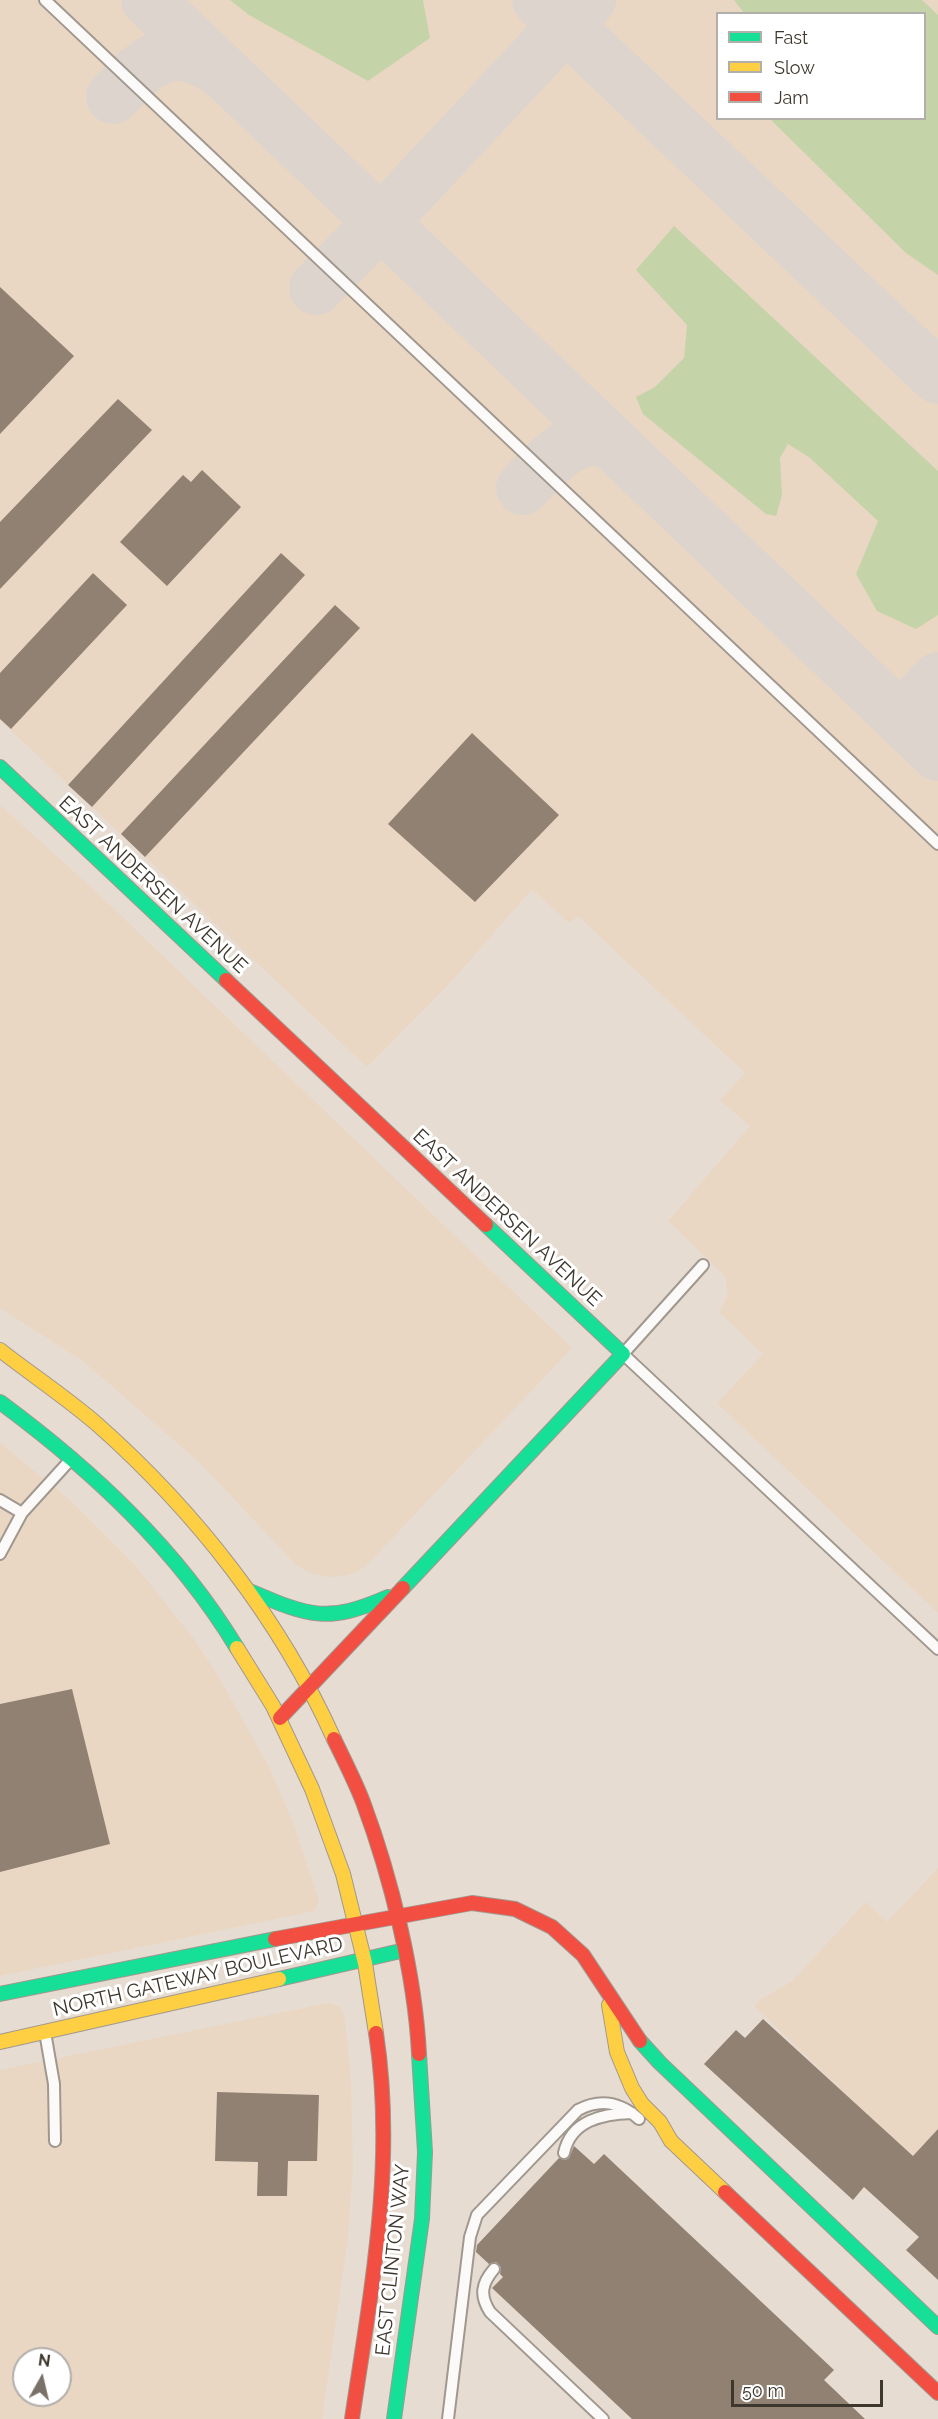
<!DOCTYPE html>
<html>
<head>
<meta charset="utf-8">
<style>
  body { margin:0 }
  #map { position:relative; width:938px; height:2419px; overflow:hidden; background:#e7dcd1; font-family:Raleway,sans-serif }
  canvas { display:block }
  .legend { position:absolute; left:716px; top:12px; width:210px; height:108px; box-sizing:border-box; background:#fff; border:2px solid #b2afab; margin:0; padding:8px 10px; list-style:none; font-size:18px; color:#3e372e }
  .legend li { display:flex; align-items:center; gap:12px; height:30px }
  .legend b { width:30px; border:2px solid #b2afab }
  .north { position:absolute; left:12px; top:2347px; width:60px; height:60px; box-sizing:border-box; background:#fff; border:2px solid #b2afab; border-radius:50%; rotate:8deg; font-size:16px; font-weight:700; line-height:24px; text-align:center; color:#3e372e }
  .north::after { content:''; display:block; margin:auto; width:21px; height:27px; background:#797167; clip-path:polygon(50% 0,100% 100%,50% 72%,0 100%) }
  .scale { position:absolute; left:731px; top:2380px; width:152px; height:27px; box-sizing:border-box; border:3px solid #3e372e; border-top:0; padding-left:8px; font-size:18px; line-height:21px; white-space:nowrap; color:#3e372e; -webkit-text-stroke:4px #fff; paint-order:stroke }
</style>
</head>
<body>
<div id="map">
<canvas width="938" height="2419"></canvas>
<ul class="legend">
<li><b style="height:8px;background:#16e098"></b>Fast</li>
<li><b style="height:8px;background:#ffcf43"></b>Slow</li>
<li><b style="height:8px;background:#f24e42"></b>Jam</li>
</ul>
<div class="north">N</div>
<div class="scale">50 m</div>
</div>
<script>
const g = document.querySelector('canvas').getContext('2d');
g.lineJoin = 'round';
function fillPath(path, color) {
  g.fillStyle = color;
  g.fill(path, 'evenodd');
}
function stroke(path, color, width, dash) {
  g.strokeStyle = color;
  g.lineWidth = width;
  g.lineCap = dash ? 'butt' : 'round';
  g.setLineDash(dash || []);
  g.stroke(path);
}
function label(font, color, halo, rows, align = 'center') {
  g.font = font + ' Raleway,sans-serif';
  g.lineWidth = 6;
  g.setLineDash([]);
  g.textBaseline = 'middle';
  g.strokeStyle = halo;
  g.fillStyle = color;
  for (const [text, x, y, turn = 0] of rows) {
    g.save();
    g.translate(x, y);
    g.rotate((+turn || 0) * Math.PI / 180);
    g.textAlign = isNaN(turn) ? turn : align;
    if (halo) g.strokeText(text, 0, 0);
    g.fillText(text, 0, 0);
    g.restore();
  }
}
const built = new Path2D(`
  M0,0h938v1613l-221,-210 46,-49 -44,-42 9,-17 -3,-19 -57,-55 82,-95 -30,-26 25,-27 -167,-157 -9,7 -37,-34 -80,92 -85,86 -367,-347zM718,14h206v104h-206z
  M0,805l90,81 482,462 -207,219 -16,8 -18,2 -18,-3 -16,-8 -97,-103 -116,-101 -84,-54z
  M0,1443l71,58 64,64 59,74 25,38 51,92 24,56 25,75 -5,11 -314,65z
  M938,1868v314l-184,-176 7,-7 30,-17 75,-80 21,20z
  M328,2003l11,3 5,9 7,64 2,90 -5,67 -26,183h-322v-349zM24,2359h36v36h-36z`);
const green = new Path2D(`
  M230,0h193l7,38 -62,43 -119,-66z
  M734,0h188l16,15v260l-32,-22 -136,-134 154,-1v-104l-180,-1z
  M674,226l264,245v144l-22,14 -39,-18 -21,-37 22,-53 -69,-64 -21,-13 -8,14 2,37 -6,21 -10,-2 -123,-100 -7,-17 19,-10 29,-29 3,-33 -51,-55z`);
const taxiway = new Path2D(`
  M148,0l790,754
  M539,0l399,377
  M113,97c36,-39 61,-61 111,-24
  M316,288l65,-66 208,-222
  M523,488c23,-24 53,-61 89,-45
  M900,718l38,-39`);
const building = new Path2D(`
  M0,287l74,69 -74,78z
  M118,399l34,31 -152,159v-67z
  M202,470l39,37 -74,79 -47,-44 63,-67 8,7z
  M281,553l24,22 -213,232 -24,-22z
  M93,573l34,32 -116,124 -11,-10v-46z
  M335,605l25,23 -215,229 -24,-23z
  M472,733l87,82 -84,87 -87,-78z
  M72,1689l38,155 -110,28v-168z
  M763,2019l150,137 25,-27v151l-32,-30 13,-13 -55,-50 -11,13 -149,-136 32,-34 9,8z
  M217,2092l102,3 -2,66h-29l-1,35h-30l1,-34 -43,-1z
  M574,2146l20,18 10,-10 230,216 -10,10 41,39h-233l-140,-131 11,-11 -3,-3 1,-7 -5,-5 -7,2 -13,-12 1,-7 82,-87 6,2 4,-2z`);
const lane = new Path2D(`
  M45,0l893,844
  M703,1265l-80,89 315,295
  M0,1500l22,13 50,-55
  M0,1554l22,-41
  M45,2032l9,52 1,57
  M564,2153c7,-33 39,-39 68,-40
  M494,2269c-12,14 -15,26 -4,43l113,107
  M448,2419l22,-182 7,-22 101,-105c23,-12 42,-8 61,9`);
const fast = new Path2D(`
  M0,767l226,213
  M0,1402c92,68 177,147 237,246
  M403,1588l220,-234 -137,-129
  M252,1592c59,25 76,31 136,5
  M279,1979l126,-29
  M0,1994l275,-55
  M640,2041l20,22 278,264
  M394,2419l28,-200 3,-67 -6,-98`);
const slow = new Path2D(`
  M0,1350c32,25 67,48 98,75 98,87 182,194 236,314
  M237,1648l36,58 39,83 31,85 22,89 11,70
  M609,2005l8,47 15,36 10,16 18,18 11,19 54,51
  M0,2042l279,-63`);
const jam = new Path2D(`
  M226,980l260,245
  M280,1718l123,-130
  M334,1739c10,21 21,42 29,63 28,75 52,172 56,252
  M275,1939l197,-36 43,6 37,18 31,28 57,86
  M725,2192l213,201
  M352,2419c19,-128 44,-256 24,-386`);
const streetNames = [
  ["EAST ANDERSEN AVENUE",153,885,43],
  ["EAST ANDERSEN AVENUE",507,1218,43],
  ["NORTH GATEWAY BOULEVARD",198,1977,-13],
  ["EAST CLINTON WAY",393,2260,-84]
];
fillPath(built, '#ead7c3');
fillPath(green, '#c5d3a9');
stroke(taxiway, '#dcd4cd', 54);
fillPath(building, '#918172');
stroke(lane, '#a0988f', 14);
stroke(fast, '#a0988f', 16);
stroke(slow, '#a0988f', 16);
stroke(jam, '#a0988f', 16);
stroke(lane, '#fbfaf8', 10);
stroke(fast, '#16e098', 14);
stroke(slow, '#ffcf43', 14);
stroke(jam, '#f24e42', 14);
label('20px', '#3e372e', '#fff', streetNames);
</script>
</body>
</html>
